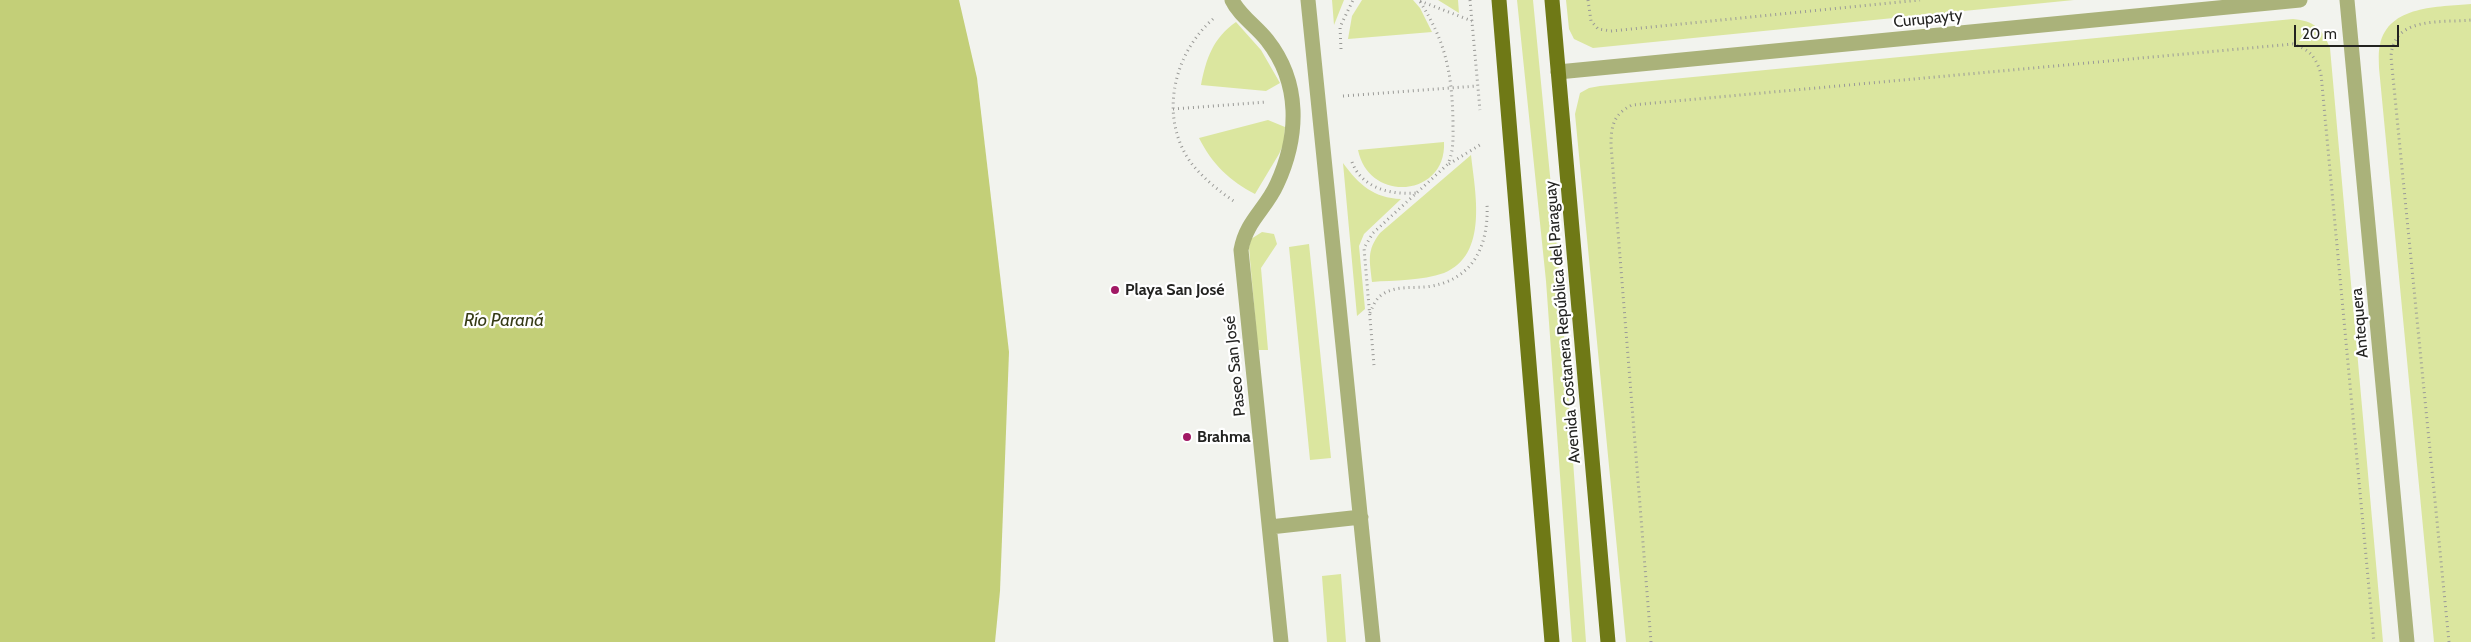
<!DOCTYPE html>
<html>
<head>
<meta charset="utf-8">
<style>
  body { margin:0 }
  #map { position:relative; width:2471px; height:642px; overflow:hidden; background:#f2f3ee; font-family:Cabin,sans-serif }
  canvas { display:block }
  .scale { position:absolute; left:2294px; top:25px; width:105px; height:22px; box-sizing:border-box; border:2px solid #232321; border-top:0; padding-left:6px; font-size:15px; line-height:18px; white-space:nowrap; color:#232321; -webkit-text-stroke:4px #fff; paint-order:stroke }
</style>
</head>
<body>
<div id="map">
<canvas width="2471" height="642"></canvas>
<div class="scale">20 m</div>
</div>
<script>
const g = document.querySelector('canvas').getContext('2d');
g.lineJoin = 'round';
function fillPath(path, color) {
  g.fillStyle = color;
  g.fill(path, 'evenodd');
}
function stroke(path, color, width, dash) {
  g.strokeStyle = color;
  g.lineWidth = width;
  g.lineCap = dash ? 'butt' : 'round';
  g.setLineDash(dash || []);
  g.stroke(path);
}
function label(font, color, halo, rows, align = 'center') {
  g.font = font + ' Cabin,sans-serif';
  g.lineWidth = 4.5;
  g.setLineDash([]);
  g.textBaseline = 'middle';
  g.strokeStyle = halo;
  g.fillStyle = color;
  for (const [text, x, y, turn = 0] of rows) {
    g.save();
    g.translate(x, y);
    g.rotate((+turn || 0) * Math.PI / 180);
    g.textAlign = isNaN(turn) ? turn : align;
    if (halo) g.strokeText(text, 0, 0);
    g.fillText(text, 0, 0);
    g.restore();
  }
}
const green = new Path2D(`
  M1332,0h12l-10,25z
  M1362,0h51l7,8 12,24 -84,7 4,-23z
  M1438,0h20l1,13z
  M1517,0h16l27,279 26,363h-14l-26,-361z
  M1566,0h508l-481,48 -19,-9 -5,-10z
  M2471,4v638h-37l-55,-574c0,-7 -1,-16 1,-23 8,-40 59,-38 91,-41z
  M2293,19c21,2 29,9 37,29l53,594h-757l-51,-528 5,-21 9,-5 11,-2z
  M1236,22l25,28 19,33 -14,8 -65,-6c5,-26 12,-47 35,-63z
  M1268,120l17,7 -1,16 -5,11 -24,40c-25,-13 -43,-30 -56,-56z
  M1444,142c3,55 -75,62 -86,8z
  M1471,155c4,37 18,100 -27,118 -22,8 -50,7 -72,9 -2,-21 -6,-31 8,-49z
  M1343,163c16,22 31,35 58,36l-37,35 -5,12 6,63 -8,7z
  M1262,232l12,2 3,10 -16,24 7,82h-10l-9,-102 2,-9z
  M1309,244l22,214 -21,2 -21,-213z
  M1341,574l5,68h-19l-5,-66z`);
const water = new Path2D(`
  M0,0h959l18,78 32,274 -9,239 -5,51h-995z`);
const path = new Path2D(`
  M1470,0l10,110
  M1588,0l3,21 7,8 13,2 309,-31
  M1420,1l52,20
  M1213,19c-40,35 -55,100 -21,145 12,15 27,27 43,38
  M1341,49l-1,-22 13,-27
  M1343,96l134,-10
  M1173,109l94,-7
  M1352,162c10,27 40,33 65,31
  M1449,164l34,-21
  M1370,313c3,-7 6,-15 13,-19 12,-8 29,-6 42,-7 47,-5 64,-40 62,-83
  M1374,365l-10,-117 9,-15 75,-69c6,-14 5,-27 5,-42 -1,-49 -7,-80 -34,-122
  M1651,642l-40,-497c0,-20 3,-31 21,-40l661,-61c16,5 23,13 28,30l53,568
  M2449,642l-58,-585c2,-41 49,-34 80,-37`);
const minor = new Path2D(`
  M1232,0c7,15 24,26 35,40 34,43 32,96 10,144 -11,25 -31,37 -36,66l40,392
  M1308,0l65,642
  M2347,0l60,642
  M1558,72l742,-72
  M1270,527l91,-10`);
const major = new Path2D(`
  M1499,0l53,642
  M1552,0l56,642`);
const markers = [
  [1115,290,5,"#a11864"],
  [1187,437,5,"#a11864"]
];
const streetNames = [
  ["Curupayty",1928,19,-6],
  ["Avenida Costanera República del Paraguay",1563,322,-95],
  ["Antequera",2360,323,-95],
  ["Paseo San José",1235,366,-96]
];
const poiNames = [
  ["Playa San José",1125,290],
  ["Brahma",1197,437]
];
const waterNames = [
  ["Río Paraná",504,321]
];
fillPath(green, '#dbe69f');
fillPath(water, '#c3cf78');
stroke(path, '#9a9a97', 3, [1, 4]);
stroke(minor, '#aab27a', 15);
stroke(major, '#6f7916', 15);
for (const [x, y, r, color] of markers) {
  const dot = new Path2D();
  dot.arc(x, y, r, 0, 2 * Math.PI);
  g.fillStyle = color;
  g.fill(dot);
  stroke(dot, '#fff', 2);
}
label('16px', '#232321', '#fff', streetNames);
label('bold 16px', '#232321', '#fff', poiNames, 'left');
label('italic 18px', '#363b16', '#fff', waterNames);
</script>
</body>
</html>
